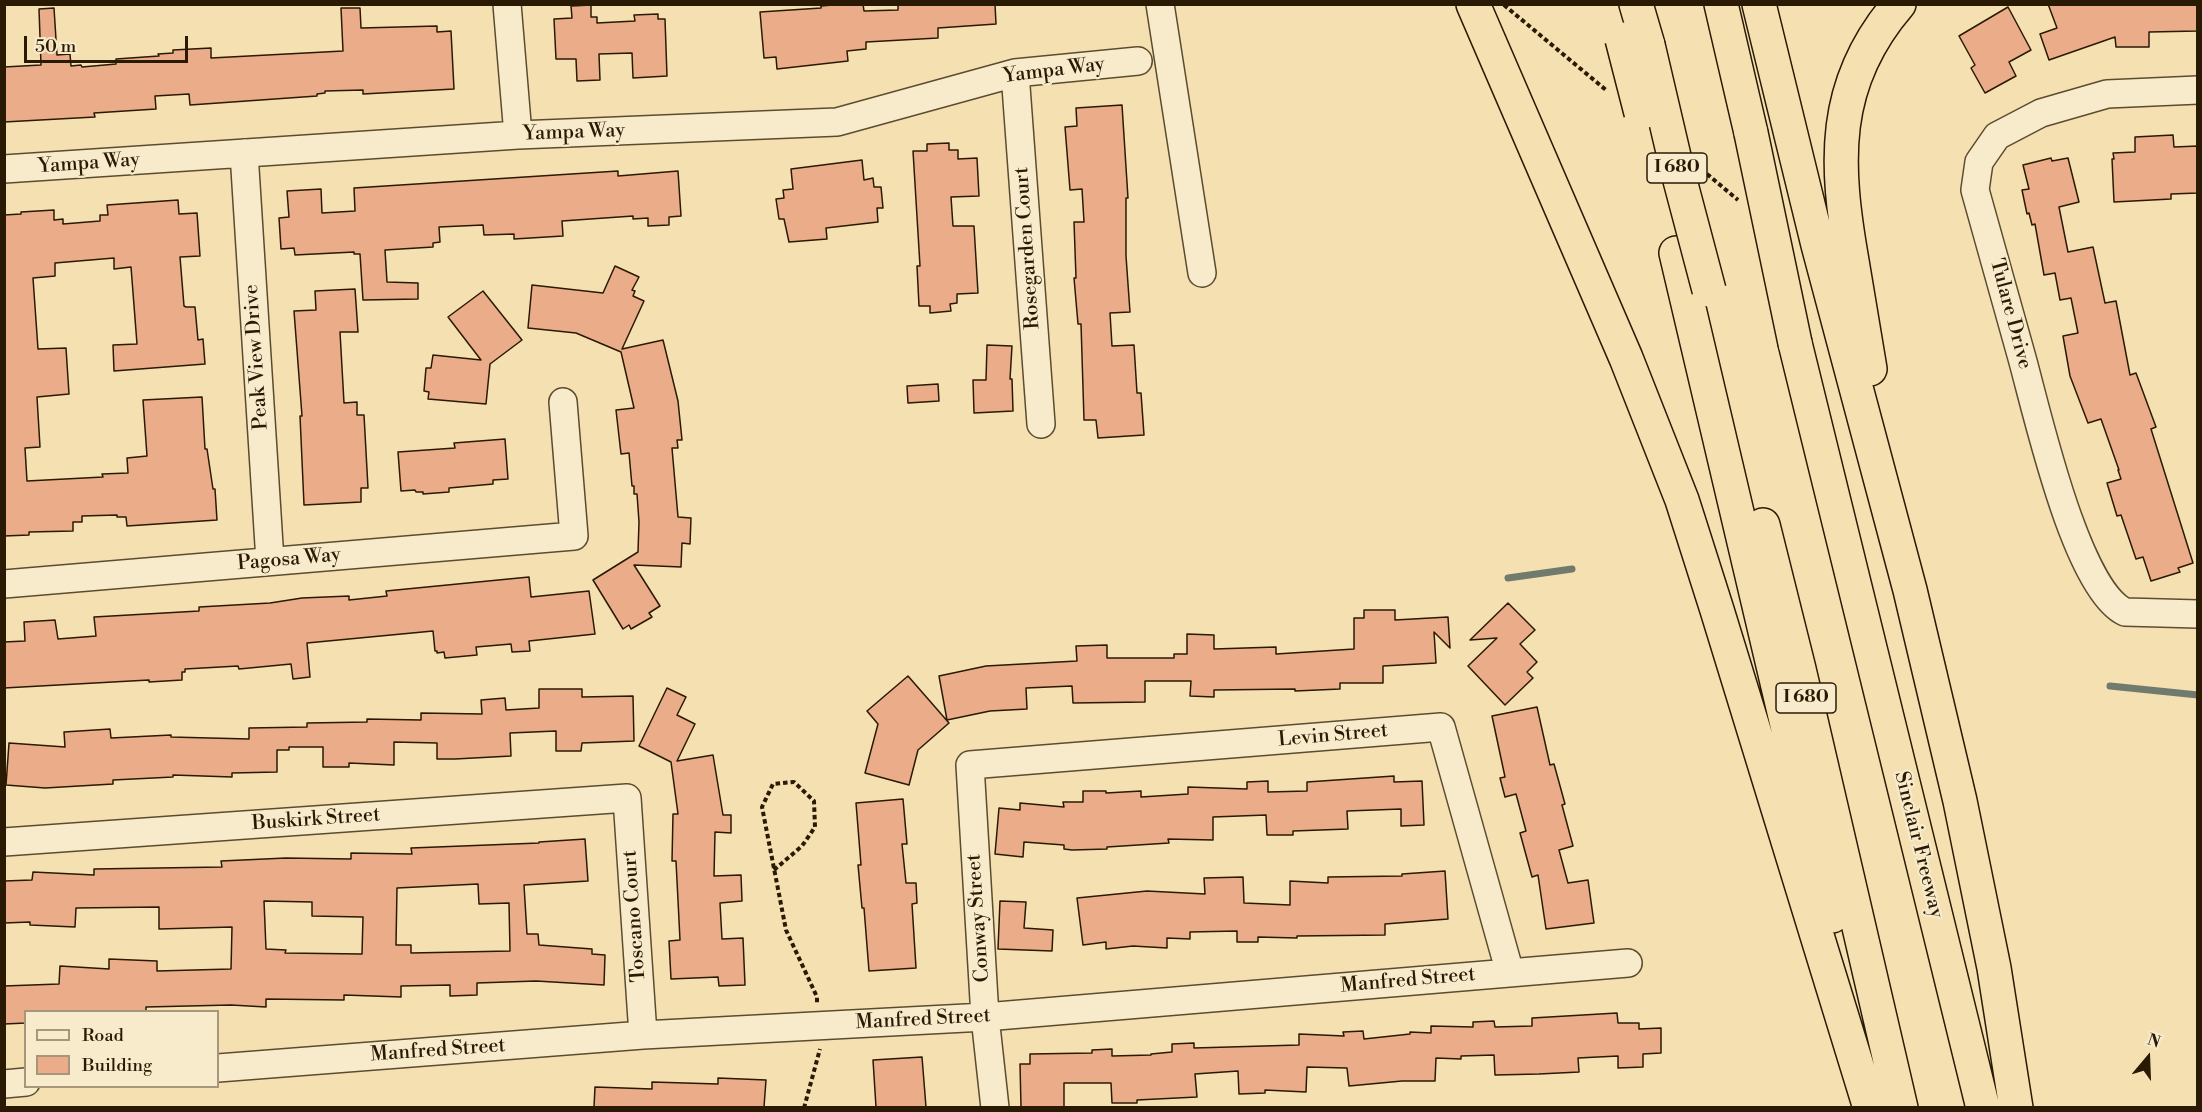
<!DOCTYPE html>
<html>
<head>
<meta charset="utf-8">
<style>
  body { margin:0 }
  #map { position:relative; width:2202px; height:1112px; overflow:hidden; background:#f4e0b1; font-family:"Libre Bodoni",serif }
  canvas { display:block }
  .frame { position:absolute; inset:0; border:6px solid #2a1a04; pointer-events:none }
  .legend { position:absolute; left:24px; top:1010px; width:195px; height:78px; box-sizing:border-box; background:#f8ebcc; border:2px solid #a6977c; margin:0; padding:8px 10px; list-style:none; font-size:18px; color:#2a1a04 }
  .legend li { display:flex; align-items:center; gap:12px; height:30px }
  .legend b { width:30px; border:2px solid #a6977c }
  .north { position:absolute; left:2118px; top:1028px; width:60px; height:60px; -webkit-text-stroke:4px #f8ebcc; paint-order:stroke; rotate:19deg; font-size:16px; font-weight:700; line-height:24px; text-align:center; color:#2a1a04 }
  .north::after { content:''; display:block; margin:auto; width:21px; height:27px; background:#2a1a04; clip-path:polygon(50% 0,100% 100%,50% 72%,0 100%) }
  .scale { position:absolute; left:24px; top:36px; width:164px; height:27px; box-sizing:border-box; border:3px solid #2a1a04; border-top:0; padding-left:8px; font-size:18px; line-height:21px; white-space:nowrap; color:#2a1a04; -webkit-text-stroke:4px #f8ebcc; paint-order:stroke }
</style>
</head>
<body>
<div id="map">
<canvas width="2202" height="1112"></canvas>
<div class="frame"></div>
<ul class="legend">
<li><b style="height:8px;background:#f8ebcc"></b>Road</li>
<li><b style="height:16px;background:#eaac89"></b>Building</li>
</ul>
<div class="north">N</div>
<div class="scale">50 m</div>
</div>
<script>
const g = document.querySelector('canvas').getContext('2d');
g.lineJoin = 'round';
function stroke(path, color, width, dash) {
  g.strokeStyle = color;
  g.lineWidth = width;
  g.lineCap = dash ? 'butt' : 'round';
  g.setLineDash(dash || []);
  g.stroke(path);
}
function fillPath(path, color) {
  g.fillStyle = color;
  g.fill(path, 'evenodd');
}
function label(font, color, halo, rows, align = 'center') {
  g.font = font + ' "Libre Bodoni",serif';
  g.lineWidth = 4.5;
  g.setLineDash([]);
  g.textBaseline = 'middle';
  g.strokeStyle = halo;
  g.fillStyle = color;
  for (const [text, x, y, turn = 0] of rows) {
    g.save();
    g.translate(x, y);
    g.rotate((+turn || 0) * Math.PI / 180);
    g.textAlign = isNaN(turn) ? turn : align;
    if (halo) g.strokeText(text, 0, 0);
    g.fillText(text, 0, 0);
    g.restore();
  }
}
const stream = new Path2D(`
  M1508,578l64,-9
  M2110,686l88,9`);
const building = new Path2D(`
  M843,4h20l1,7 34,-1v-6h97l1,20 -58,4v10l-72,4v7l-19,2 1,10 -71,8 -1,-12 -12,1 -4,-46 61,-4v-2z
  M2048,4h150v27l-49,1v15h-33l-1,-10 -66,23 -9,-26 17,-6z
  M591,5v12h6v6l38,-2 -1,-6 24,-1v5h7l2,57 -34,2 -1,-25 -33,1 1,26 -23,1 -1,-22h-20l-2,-40 18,-1 -1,-12z
  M2008,7l23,43 -22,12 7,14 -31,17 -14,-25 4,-3 -16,-29z
  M54,8l3,47 13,-1 1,12 10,-1 1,2 34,-3v-5l43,-3 -1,-2 15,-1v-3l38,-2v10l132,-7 -2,-43h19l1,20 76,-2v6l14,-1 3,58 -91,5v-4l-38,1v2l-8,1v2l-127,9 -1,-11 -34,2 1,13 -62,4 1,4 -91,5v-55l37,-2 -2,-56z
  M1122,105l6,93h-2v58l4,56 -20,1 2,33 22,-1 3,48h4l3,42 -46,3 -2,-18h-12l-3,-96h-3l-4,-46h2l-2,-56h10l-2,-33 -12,1 -5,-63 12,-1 -1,-18z
  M2173,135l1,12 24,-1v47l-27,1v5l-57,3 -2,-43h2l-1,-6 22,-1v-15z
  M949,143v7h9v9l19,-1 2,38 -28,1 2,29h21l4,67 -21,1v9l-7,1 1,7 -21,2v-7h-11l-2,-40h3l-7,-115h14v-7z
  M2051,158l1,3 16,-3 11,44 -20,5 9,45 25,-5 12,56 11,-2 14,74 6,-2 20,54 -5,2 42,134 -15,5 2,4 -29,9 -8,-24 -7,2 -15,-44 -4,1 -10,-33 14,-4 -3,-9h1l-18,-51 -13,4 -18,-47 -7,-40 15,-3 -7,-35 -11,2 -5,-27 -11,2 -9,-51 -3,1 -3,-12 -2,1 -5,-24 7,-1 -6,-24z
  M862,160l2,20 9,-2 1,9h7l2,21h-6l1,14 -52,6 1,11 -38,3 -5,-23h-5l-3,-20 8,-1 -1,-8 10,-1 -2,-20z
  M618,171v5l60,-5 3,45 -12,1v8l-21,1v-8l-15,1v-3l-71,5 1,15 -49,3v-5l-30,1 -1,-10 -44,2 1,15 -7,1v4l-48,3 2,32 31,1v16l-55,1 -3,-46h-6v-2l-59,3 -1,-7 -13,1 -2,-31 10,-1 -2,-26 34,-2 1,24 33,-2 -1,-23z
  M178,200l1,14 18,-1 3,43 -20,1 4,49 2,1h9l3,33 5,-1 2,25 -91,7 -1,-26 24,-1 -6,-77 -17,2v-11l-59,5v13l-22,2 5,71 28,-1 3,46 -32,3 3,50 -15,1 2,33 76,-4 -1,-3 26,-1 -1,-15 20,-2 -4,-56 59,-3 3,52h2l6,40h2l2,31 -90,6 -1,-9h-9v-2l-35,1v6h-9v9l-44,1v3l-25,1v-321l17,-1v-2l33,-2v10l9,-1v5l37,-3v-6h8l-1,-10z
  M615,266l24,11 -7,13 3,1 -2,5 11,5 -22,48 41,-9 15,61 4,39h-5l1,8h-6l6,69 13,1 -1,26 -8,-1 -1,24 -47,-2 26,41 -11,7 3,4 -21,12 -2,-4 -6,4 -30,-49 45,-28 1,-30 -2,-28h-3v-8h-2l-3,-33 -8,1 -5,-44 18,-2 -13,-56 -45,-19 -48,-5 4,-43 71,8z
  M355,289l3,43h-18l4,71 13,-1v13h7l4,73h-7v14l-57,3 -4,-89h2l-8,-105 22,-1 -1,-19z
  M483,291l39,49 -32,24 -4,40 -58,-5 1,-7 -5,-1 2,-23h5l2,-13 48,5 -33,-43z
  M987,345l25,1 -2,33h2l1,32 -39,2 -1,-33h13z
  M938,384l1,17 -31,2 -1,-17z
  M505,439l3,40 -15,1v4l-44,4v4l-26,2v-2h-7l-1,-2 -14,1 -3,-39 57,-4 -1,-5z
  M529,577l2,20 58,-6 6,43 -66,7 1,10 -18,1 -1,-8 -35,3 1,8 -32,3 -1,-6 -7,1v-2h-2l-2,-20 -126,12 3,34 -17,2 -2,-15 -52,5 -1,-3 -53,3v3h-3v8l-33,2v-2l-145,8v-46l21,-1 -1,-19 31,-2 3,19 38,-3 -2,-19 105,-6v-4l71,-4 32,-5 47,-2v4l38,-4 -1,-5z
  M1508,603l27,27 -15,14 17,18 -10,10 6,6 -28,27 -37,-39 29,-28 -27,2z
  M1364,610h31v10l53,-3 2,31 -16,-16 2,31 -53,3v17h-43v6l-45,2v-2l-81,1v7l-24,-1 1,-15h-46v21l-72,1 -1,-17 -46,2 1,21 -37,2 -43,9 -8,-44 47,-10 91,-5 -1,-15 31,-1v13h67v-4h13v-20l27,1v14l62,-2v7l78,-5v-31h10z
  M908,676l41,47 -31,27 -9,35 -44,-12 13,-49 -11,-13z
  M667,688l19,9 -9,18 18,9 -18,37 36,-6 10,60h8v18l-16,-1 -1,44 27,-1 1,26 -22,2 2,36 21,-1 2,47 -26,1 -1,-9 -47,2 -2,-38 11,-1 -4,-79h-4l1,-47h5l-7,-52 -32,-16z
  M539,689h43v8l51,-1 1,45 -52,2 -1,8h-25v-20l-46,2 1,23 -56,3h-18v-16l-43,-1v23l-45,-2v4h-26v-20h-34v3h-12v22l-45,1v4l-59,-2v2l-60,3v4l-68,4 -39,-3 3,-42 56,4 -1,-15 46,-3 1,9 60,-3v2l78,2v-11l58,-1v-4l60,-1v-3l54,1v-7l61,1 -1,-14 24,-2 1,12 33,-2z
  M1537,707l13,58 4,-1 11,40 -3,1 11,41 -14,4 9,33 20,-3 6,43 -48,6 -8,-54 -6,2 -12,-44 6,-2 -10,-37 -11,3 -5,-19 5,-1 -13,-61z
  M1394,776v6l28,-1 2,44 -23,1v-17l-54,2 1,18 -55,2v4h-26l-1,-20 -53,2v23l-45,-1 1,4 -62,4v2l-35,1 -8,-1v-4l-40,-3 -1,15 -28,-3 4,-46 21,2v-7l44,4 -1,-5h20v-11h23v2l35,-2v6l47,-3v-7l59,2v-7l21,-1v11l39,-1v-9z
  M903,799l4,45h-5l4,39h10l1,20 -5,1 4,64 -47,3 -5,-63h-2l-4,-43h3l-5,-62z
  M585,839l3,42 -64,4 3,49h11l1,11 53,4v5l13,1 -1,30 -68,-4 -59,2v12l-27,1v-11l-49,1v11l-57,-2v5l-78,-1v8l-35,-2 -85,2v4h-120v12l-22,1v-38l55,-2 1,-18 49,3v-10l48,2v10l74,-2 1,-42 -73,2v-22l-83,1 -1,19 -45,-2v-3l-26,1v-42l28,-1 1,-8 61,3v-6l128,-2 -1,-6 65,-3 65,1v-6l61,1 -1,-6 128,-5v-1zM478,884l1,20 30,-1 1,48 -99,2v-8h-15l1,-57zM264,901l48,1v14l51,1 -1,37 -77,-1 1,-3 -20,-1z
  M1445,871l3,48 -63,5v11l-88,1v2l-39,-1v5h-21v-11l-47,1v7l-23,-1v10l-34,-2 -27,3v-7l-23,3 -6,-47 70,-7 58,3 -1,-16 39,-1 1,26 46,2v-24l38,2v-6l74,-1v-2z
  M1000,901l26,1 -2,26 29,2 -1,21 -54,-2z
  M1617,1013l1,10h21v6l22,-1v25l-18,1v13l-25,1v-12l-40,2 1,14 -40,2 -44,1 -1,-20 -33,1v3l-25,-1 -1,23h-33l-53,5 -2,-18 -40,-1 -1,25 -41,-2v3l-26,1 -1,-23 -43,3 2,23 -60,3v3h-25l-1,-20h-47v24h-43l-1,-43h10v-10l62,-1v-3l20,-1v7l39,-1v-1l21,-2v-8l22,-1v5l105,-3v-11l45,2 -1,-4 20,-1 1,8 46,-5v-2l21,1v-7l42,1v-5l21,-1 1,6 37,-1v-8z
  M922,1057l4,50h-50l-3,-47z
  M718,1078l48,2 -2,27h-170l1,-20 57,2v-7l66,2z`);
const path = new Path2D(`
  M1504,5l102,85
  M1707,174l31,26
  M774,870l28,-24 13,-19 -1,-26 -20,-19 -21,2 -11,23 24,123 31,67v6
  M804,1108l16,-59`);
const minor = new Path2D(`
  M507,4l11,131
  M1160,4l42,269
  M1015,73l26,351
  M2198,90l-91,4 -66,19 -44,23 -18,26 -4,28c16,56 31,112 47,168 15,54 54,231 103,254l73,2
  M244,153l26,408
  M4,169l514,-34 319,-13 178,-49 123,-12
  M4,584l570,-48 -11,-134
  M4,842l623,-44 16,237
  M218,1068l425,-33 342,-18 643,-54
  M4,1084l22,-2
  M995,1108l-10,-91 -15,-252 471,-38 69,246`);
const highway = new Path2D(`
  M1473,4l153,354 56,142 35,110 153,498
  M1636,4l12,41
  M1721,4l30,129
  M1759,4l59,241 92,345 50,211 34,167 22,140
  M1676,253l156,663
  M1795,343l188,765
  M1870,369c-6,-36 -12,-72 -18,-108 -17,-97 -22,-177 47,-257
  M1763,525l36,144 102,439`);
const highwayBridge = new Path2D(`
  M1622,39l19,74
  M1648,45l29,124 32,121
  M1751,133l44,210`);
const shields = [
  [1677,168,60],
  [1806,698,60]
];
const shieldNames = [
  ["I 680",1677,168],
  ["I 680",1806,698]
];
const streetNames = [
  ["Yampa Way",1054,71,-7],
  ["Yampa Way",574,133,-2],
  ["Yampa Way",89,164,-4],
  ["Rosegarden Court",1028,248,-94],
  ["Tulare Drive",2010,314,75],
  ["Peak View Drive",257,357,-94],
  ["Pagosa Way",289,560,-5],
  ["Levin Street",1333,736,-5],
  ["Buskirk Street",316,820,-4],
  ["Sinclair Freeway",1918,845,76],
  ["Toscano Court",635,916,-94],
  ["Conway Street",979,918,-94],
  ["Manfred Street",1408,981,-5],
  ["Manfred Street",923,1020,-3],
  ["Manfred Street",438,1051,-4]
];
stroke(stream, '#707b6e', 7);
fillPath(building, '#eaac89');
stroke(building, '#2a1a04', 1.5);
stroke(minor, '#5c4c2f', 30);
stroke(highway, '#2a1a04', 36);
stroke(path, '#2a1a04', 4, [4.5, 3]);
stroke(minor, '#f8ebcc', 27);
stroke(highway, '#f4e0b1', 33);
stroke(highwayBridge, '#2a1a04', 36, []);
stroke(highwayBridge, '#f4e0b1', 33);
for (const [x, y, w] of shields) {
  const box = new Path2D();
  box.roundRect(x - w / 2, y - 15, w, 30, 4.5);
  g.fillStyle = '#f8ebcc';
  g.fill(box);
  stroke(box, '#2a1a04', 1.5);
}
label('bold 18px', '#2a1a04', null, shieldNames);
label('20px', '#2a1a04', '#f8ebcc', streetNames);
</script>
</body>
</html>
